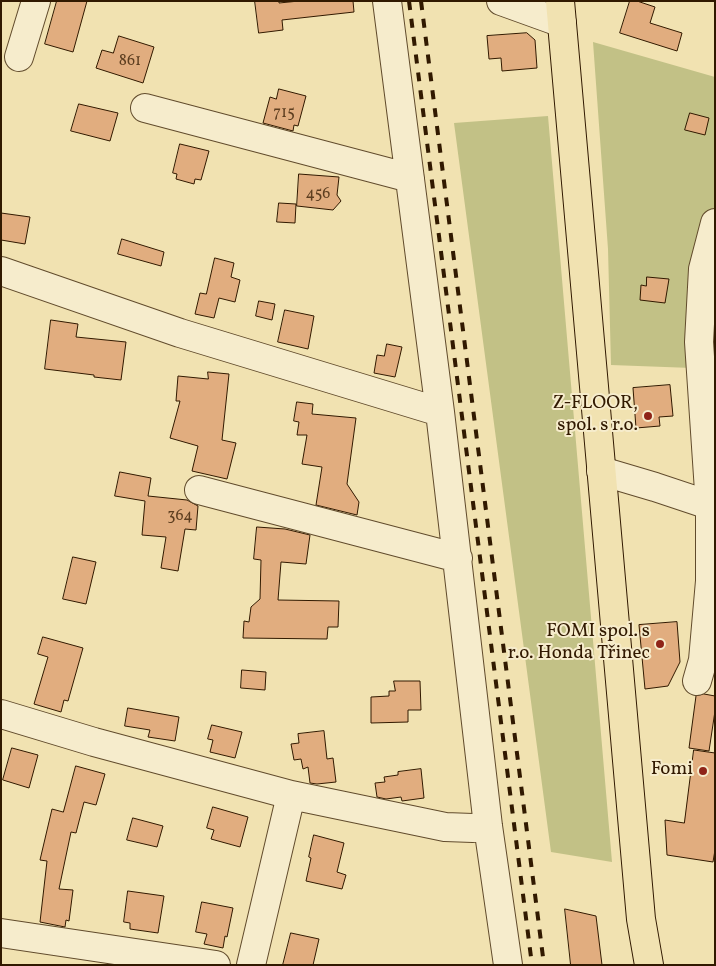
<!DOCTYPE html>
<html>
<head>
<meta charset="utf-8">
<style>
  body { margin:0 }
  #map { position:relative; width:716px; height:966px; overflow:hidden; background:#f1e2b1; font-family:Vollkorn,serif }
  canvas { display:block }
  .frame { position:absolute; inset:0; border:2px solid #311900; pointer-events:none }
</style>
</head>
<body>
<div id="map">
<canvas width="716" height="966"></canvas>
<div class="frame"></div>
</div>
<script>
const g = document.querySelector('canvas').getContext('2d');
g.lineJoin = 'round';
function fillPath(path, color) {
  g.fillStyle = color;
  g.fill(path, 'evenodd');
}
function stroke(path, color, width, dash) {
  g.strokeStyle = color;
  g.lineWidth = width;
  g.lineCap = dash ? 'butt' : 'round';
  g.setLineDash(dash || []);
  g.stroke(path);
}
function label(font, color, halo, rows, align = 'center') {
  g.font = font + ' Vollkorn,serif';
  g.lineWidth = 4;
  g.setLineDash([]);
  g.textBaseline = 'middle';
  g.strokeStyle = halo;
  g.fillStyle = color;
  for (const [text, x, y, turn = 0] of rows) {
    g.save();
    g.translate(x, y);
    g.rotate((+turn || 0) * Math.PI / 180);
    g.textAlign = isNaN(turn) ? turn : align;
    if (halo) g.strokeText(text, 0, 0);
    g.fillText(text, 0, 0);
    g.restore();
  }
}
const green = new Path2D(`
  M593,42l122,35v127l-17,65 -6,99 -81,-3 -3,-116z
  M548,116l64,746 -61,-10 -97,-729z`);
const building = new Path2D(`
  M57,1h30l-14,51 -28,-8z
  M255,1h24v2l20,-2h54l1,11 -72,8 1,10 -24,3z
  M630,1h7l18,6 -5,16 32,10 -5,18 -57,-18z
  M527,33l8,7 2,28 -35,3 -1,-13 -12,1 -2,-23z
  M119,36l35,11 -11,36 -47,-15 6,-18 11,3z
  M279,89l27,7 -8,30 -4,-1 -1,6 -30,-8 7,-26 6,2z
  M79,104l39,9 -8,28 -39,-10z
  M690,113l19,5 -4,17 -20,-5z
  M180,144l29,7 -8,29 -6,-1 -1,5 -18,-5 1,-5 -4,-1z
  M299,174l40,3 -2,18 4,6 -8,9 -36,-4z
  M279,203l17,1 -1,19 -18,-1z
  M1,213l29,4 -5,27 -24,-4z
  M122,239l42,13 -3,14 -43,-12z
  M215,258l19,5 -3,14 9,3 -5,22 -16,-4 -5,20 -19,-4 5,-21 6,1z
  M647,277l22,2 -4,24 -25,-3 1,-15 5,1z
  M259,301l16,3 -3,16 -16,-4z
  M285,310l29,6 -6,33 -30,-7z
  M51,320l27,4 -2,13 50,5 -5,38 -27,-3v-2l-49,-6z
  M387,344l15,3 -7,30 -21,-4 3,-18 7,1z
  M208,372l21,2 -7,66 14,3 -9,36 -35,-8 6,-25 -28,-8 10,-37h-4l2,-25 30,3z
  M670,385l3,31 -14,1 1,9 -24,2 -3,-40z
  M297,402l16,2 -1,10 44,4 -9,66 12,18 -2,13 -41,-10 6,-38 -20,-3 5,-29h-10l2,-13 -5,-1z
  M120,472l31,6 -3,18 39,4 11,6 -2,24 -11,-1 -7,42 -17,-3 5,-31 -24,-2 3,-34 -30,-5z
  M257,527l28,2 25,6 -4,29 -25,-2 -3,38 61,1 -1,26h-10l-1,12 -84,-1 1,-17 5,1 2,-15 9,-8 1,-39 -7,-1z
  M73,557l23,5 -10,42 -23,-5z
  M677,622l3,40 -12,24 -23,3 -6,-64z
  M43,637l40,11 -15,53 -4,-1 -3,12 -27,-8 14,-47 -10,-3z
  M242,670l24,2 -1,18 -24,-2z
  M394,681h26l1,29h-13v12l-37,1v-26l18,-1v-5h6z
  M704,694l11,2v15l-6,40 -20,-3 7,-52z
  M128,708l51,9 -4,24 -27,-4 2,-7 -25,-4z
  M212,725l30,7 -7,26 -25,-6 3,-12 -5,-1z
  M324,731l3,28 6,-1 3,24 -19,2 -7,-1 -2,-16 -5,2 -2,-10 -7,1 -3,-16 8,-1 -1,-9z
  M12,748l26,7 -9,33 -26,-8z
  M694,750l21,3v97l-2,12 -46,-7 -2,-35 19,3z
  M76,766l29,8 -9,31 -12,-3 -8,31 -5,-1 -12,57 14,1 -4,31 -3,-1 -1,7 -25,-5 7,-61 -7,-1 12,-51 11,3z
  M421,769l3,29 -22,3 -1,-4 -15,2 -9,-2 -2,-14 10,-1 -1,-5 14,-2v-3z
  M213,807l35,10 -8,30 -29,-8 3,-9 -7,-2z
  M133,818l30,8 -6,21 -30,-7z
  M314,835l30,8 -7,29 9,3 -4,14 -36,-8 5,-23 -2,-1z
  M128,891l36,5 -6,37 -28,-4v-6l-6,-1z
  M202,902l31,6 -6,29 -2,-1 -2,12 -19,-4 3,-10 -11,-2z
  M565,909l31,7 6,49h-31z
  M291,933l28,6 -6,26h-30z`);
const minor = new Path2D(`
  M387,1l53,411 48,414 20,139
  M501,1l61,22
  M19,57l17,-56
  M145,108l265,70
  M1,271l179,62 260,79
  M601,471l54,16 60,20
  M199,490l259,68
  M697,681l6,-21 7,-79v-75l-11,-164 4,-73 12,-46
  M1,714l93,28 197,53
  M1,933l215,32
  M251,965l40,-170 154,32 28,1 15,-2`);
const major = new Path2D(`
  M560,1l81,918 8,46`);
const rail = new Path2D(`
  M409,1l123,964
  M421,1l123,964`);
const markers = [
  [648,416,5,"#8f2418"],
  [660,644,5,"#8f2418"],
  [703,771,5,"#8f2418"]
];
const numberNames = [
  ["861",130,62],
  ["715",284,114],
  ["456",318,195],
  ["364",180,517]
];
const poiNames = [
  ["Z-FLOOR,",638,405],
  ["spol. s r.o.",638,427],
  ["FOMI spol. s",650,633],
  ["r.o. Honda Třinec",650,655],
  ["Fomi",693,771]
];
fillPath(green, '#c2c186');
fillPath(building, '#e1ad7f');
stroke(building, '#311900', 1);
stroke(minor, '#614b2c', 30);
stroke(major, '#311900', 30);
stroke(minor, '#f6eccc', 28);
stroke(major, '#f1e2b1', 28);
stroke(rail, '#311900', 4, [9, 9]);
for (const [x, y, r, color] of markers) {
  const dot = new Path2D();
  dot.arc(x, y, r, 0, 2 * Math.PI);
  g.fillStyle = color;
  g.fill(dot);
  stroke(dot, '#f6eccc', 2);
}
label('16px', '#5d3e20', null, numberNames);
label('19px', '#311900', '#f6eccc', poiNames, 'right');
</script>
</body>
</html>
